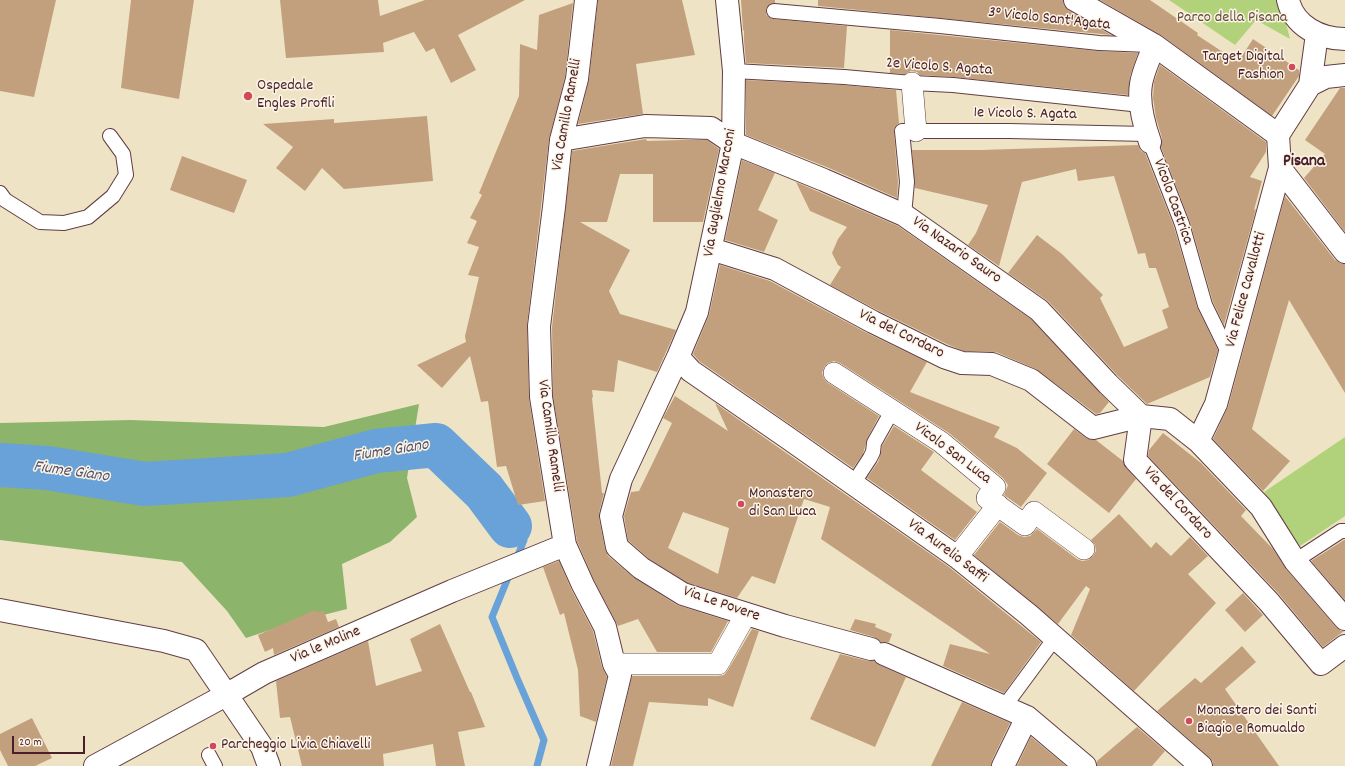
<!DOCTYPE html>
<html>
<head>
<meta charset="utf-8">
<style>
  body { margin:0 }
  #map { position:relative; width:1345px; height:766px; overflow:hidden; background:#eee4c5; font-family:Dekko,sans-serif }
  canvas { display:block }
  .scale { position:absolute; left:12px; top:736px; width:73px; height:18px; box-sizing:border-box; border:2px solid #4a1f2b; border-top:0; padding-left:5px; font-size:12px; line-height:14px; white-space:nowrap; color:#4a1f2b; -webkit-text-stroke:3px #fcf5e5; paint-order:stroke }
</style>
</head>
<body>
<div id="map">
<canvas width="1345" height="766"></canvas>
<div class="scale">20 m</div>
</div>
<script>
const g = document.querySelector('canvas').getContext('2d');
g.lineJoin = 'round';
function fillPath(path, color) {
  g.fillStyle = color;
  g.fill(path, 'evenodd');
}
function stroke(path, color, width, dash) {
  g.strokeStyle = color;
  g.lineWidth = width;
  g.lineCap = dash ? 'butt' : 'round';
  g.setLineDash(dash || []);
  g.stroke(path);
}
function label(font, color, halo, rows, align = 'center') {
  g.font = font + ' Dekko,sans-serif';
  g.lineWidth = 3;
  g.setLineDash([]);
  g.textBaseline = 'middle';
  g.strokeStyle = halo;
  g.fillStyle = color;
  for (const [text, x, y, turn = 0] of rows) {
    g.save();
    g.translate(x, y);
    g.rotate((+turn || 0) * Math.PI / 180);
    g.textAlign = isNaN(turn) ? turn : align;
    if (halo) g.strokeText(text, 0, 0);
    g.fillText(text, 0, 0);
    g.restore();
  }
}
const green = new Path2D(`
  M1169,0h111l10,39 -34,-19 -21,25z
  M1345,437v79l-45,30 -36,-54z`);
const forest = new Path2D(`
  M419,404l-12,74 10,39 -27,25 -48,22 5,45 -59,15 -42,14 -19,-27 -45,-49 -182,-22v-117l131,-3 193,7z`);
const stream = new Path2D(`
  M510,526l14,14 -8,20
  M510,573l-18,44 25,61 27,62 -7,26`);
const river = new Path2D(`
  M0,465l47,3 98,16 143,-9 88,-24 60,-6 48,46 26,35`);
const building = new Path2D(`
  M0,0h56l-22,97 -34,-6z
  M131,0h63l-15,99 -58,-11z
  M280,0h98l2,16 45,-16h100l-67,35 18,35 -25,13 -17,-35 -8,4 -12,-20 -31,11 1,9 -98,6z
  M598,0h84l13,55 -59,9 7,50 -65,10 11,-44z
  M741,0h34v3l-5,1 -4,6v5l7,4 74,7 -3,42 -98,-5 -2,-22v-10l-1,-1z
  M818,0h245l1,6 5,5 42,24 -293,-29z
  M1100,0h50l48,33 -1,2 41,27 15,-23 46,31v6l-27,40 -111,-81z
  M573,3l-8,74 -16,62 -22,186 2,74 16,102 -27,4 -12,-39 -9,1 -9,-66 -7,1 -11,-46 -28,32 -25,-23 49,-23 -1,-6 14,-59 -11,-2 11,-28 -12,-4 10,-22 -7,-3 12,-23 -3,-2 40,-97 1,-52 17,6 2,-35z
  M890,30l208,21 40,2 -8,23 -2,19 -174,-18 -34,-2 -3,-3 -6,-1 -6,3 -15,-1z
  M1160,65l106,77v10l-16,25 12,4 -8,29 2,-1 -32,116 -11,-23 -23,-80 -29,-75 1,-9 -6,-20 -3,-20 1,-16z
  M746,80l97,5 53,5 3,33 -4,4 -1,5 4,50 -1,16 -68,-30 -83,-33z
  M1340,88h5v144l-41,-54 21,-24 -20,-14z
  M427,116l6,65 -89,8 -22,-21 -17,23 -29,-23 17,-21 -30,-23 71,-5v4z
  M646,139l1,2 34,-1h26l12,9 -16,73h-50v-48h-33l-13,48h-27l50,28 -21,41 11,23 56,16 -19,42 -39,-12 -4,32 -22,-2 1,7 -1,1 10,95h2l-5,20v5l6,31 3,7 25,21 44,28 51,16 -17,31h-54l-19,-33 -20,7 -24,-46 -17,-39 -24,-145 -1,-69 20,-176z
  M1138,145l3,6 4,2 29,74 23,80 21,43 -8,27 -63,27 -30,-29 -69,-74 -40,-28 29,-38 25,19 41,41 -3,3 24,49 44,-19 -6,-18 7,-3 -13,-39h-7l-4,-15 -7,1 -24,-78 -36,5 -2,-12 -54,13 -23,84 -31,-21 8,-12 12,-28 -73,-17 -3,-38h69z
  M182,156l65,24 -13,33 -64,-23z
  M742,160l33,13 -17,37 20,10 -14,32 -39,-12z
  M796,182l102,44 94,66 -1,2 1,-2 39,27 78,83 -9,11 -4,1 -60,-45 -40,-17 -32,-1 -15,-6 -70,-34 -49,-26 11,-18 -3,-2 -6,-12 6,-14 9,-12 -37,-16z
  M1285,196l50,64 5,3 5,1v129l-56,-93 -37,129 38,32 -27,30 -50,-52 15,-32z
  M720,265l50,16 97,52 60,29 -17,30 90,35 -6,10 23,11 30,25 -26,34 -17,-12 4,-10 -5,-7 -54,-45 -109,-70 -6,-2 -6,2 -4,4 -2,6 2,6 4,4 51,33 -12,23 -4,15 -10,14 -154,-107 -6,-7 16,-39z
  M675,396l53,35 -13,-28 234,164 92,75 -37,51 -61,-27 7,-22 40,10 -169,-115 9,-32 -26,-8 -29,85 -23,-8 -15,22 -49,-15 -40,-25 -20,-18 -4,-24 7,-24 8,-1 33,-68 -9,-5zM683,512l46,16 -11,46 -50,-26z
  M894,426l40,26 -13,18 56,42 -22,28 -88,-62 11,-16 3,-9 1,-7z
  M1074,429l12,9 5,2h5l27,21 3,7 10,11 -27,34 -62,-49z
  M1163,433l38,30 45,47 -5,6 32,33 13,20 50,58 5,4h3l-21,16 -45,-54 -130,-137 1,-6z
  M1119,514l32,34 5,-6 15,14 19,-19 18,19 -20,18 28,29 -82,88 -63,-56 19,-46 -4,-3 -28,38 -84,-69 26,-33 18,13 6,2 6,-1 7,-7 40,30 5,2 6,-1 5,-4 3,-5 -1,-6 -4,-5z
  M1344,540h1v60l-34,-39z
  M559,561l13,30 21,40 9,36 5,10 -11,45 -16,-6 -2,-46 -14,-57 -4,2 -17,-48z
  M1243,593l20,22 -18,17 -20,-22z
  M315,610l1,2 8,-1 4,11 8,-3 3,8 -65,28 -1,-7 -8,4 -7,-17z
  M855,619l21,5 -1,3 17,7 -3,8h-8l-7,-5 -24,-7z
  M440,624l30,68h1l14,35 -27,5 7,34h-29l-3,-22 -50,10 1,12h-82l-12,-49 -10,1 -4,-37 92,-40 8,45 46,-15 -12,-32z
  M752,629l7,2 -26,76 -25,-9v8l-59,-4 -16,64h-22l21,-90h86l6,-1 4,-5z
  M1242,646l14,16 -31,27 54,77h-66v-4l-4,-5 -52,-46 38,-33 6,5z
  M840,654l28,7h6l5,4 27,12 -31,70 -65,-28z
  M962,702l48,21 -18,37 -1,6h-60z
  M32,718l20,40 -17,8h-27l-8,-16v-16z
  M1137,727l28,24 -13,15h-55v-5z
  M1031,737l35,29h-49z`);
const service = new Path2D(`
  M774,11l166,15 159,17 51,2
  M734,71l110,6 68,6 41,2 188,20
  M1150,142l32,82 23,81 24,49
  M0,193l5,7 35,22 24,1 24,-6 25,-21 13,-21 -3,-21 -13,-18
  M904,215l3,-33 -5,-51h107l138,3
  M853,484l17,-26 3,-6 1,-9 18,-32
  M1295,561l46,-30h4
  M1004,707l51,-69
  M209,755l6,11`);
const pedestrian = new Path2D(`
  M912,83l4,48
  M834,373l107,69 54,45 -8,11 38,27 9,-13 50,37
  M957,557l41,-52
  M614,664h104l28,-50`);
const minor = new Path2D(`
  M586,0l-9,79 -16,61 -7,67 -15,119 2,71 24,148 18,40 22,42 9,37 6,11 -22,91
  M727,0l7,71 -1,72 -36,169 -19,45 -57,122 -10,37 6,31 24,21 42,26 102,32 86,23
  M1075,0l79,45 124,90
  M1310,85l16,-8 19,-2
  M1278,135l32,-50 7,-51
  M561,140l84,-14 66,2 22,15 91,37 80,35 135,95 69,74 33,32
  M1150,142c-6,-17 -12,-40 -9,-58 2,-13 9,-26 13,-39
  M1280,168l65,84
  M711,249l64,20 98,53 71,35 18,6 30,1 39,16 62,48 48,-12 29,3 28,22 63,66 34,54 50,58
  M678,357l13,14 97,67 169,119 72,58 172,151
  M1141,416l-6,44 134,142 52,62 24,-18
  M1198,441l18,-37 64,-236 -2,-33
  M0,610l164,31 32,9 66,97 7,19
  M884,654l143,63 58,49
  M95,766l131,-71 38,-22 188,-82 113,-46
  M1003,766l24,-49`);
const secondary = new Path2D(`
  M1288,0c6,26 32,39 57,39`);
const markers = [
  [1292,67,4,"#d1495b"],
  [248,96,5,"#d1495b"],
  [741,504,4,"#d1495b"],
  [1189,721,4,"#d1495b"],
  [213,746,4,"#d1495b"]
];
const parkNames = [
  ["Parco della Pisana",1232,19]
];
const streetNames = [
  ["3° Vicolo Sant'Agata",1049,20,6],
  ["2e Vicolo S. Agata",939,68,4],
  ["Via Camillo Ramelli",568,115,-80],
  ["1e Vicolo S. Agata",1025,115,1],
  ["Via Guglielmo Marconi",721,193,-80],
  ["Vicolo Castrica",1172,202,70],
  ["Via Nazario Sauro",956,251,35],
  ["Via Felice Cavallotti",1247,290,-75],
  ["Via del Cordaro",901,335,26],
  ["Via Camillo Ramelli",549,436,82],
  ["Vicolo San Luca",952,454,37],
  ["Via del Cordaro",1177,504,47],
  ["Via Aurelio Saffi",947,552,37],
  ["Via Le Povere",721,605,19],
  ["Via le Moline",326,646,-23]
];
const poiNames = [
  ["Target Digital",1284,58,"right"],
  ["Fashion",1284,76,"right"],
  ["Ospedale",257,87],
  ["Engles Profili",257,105],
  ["Monastero",749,495],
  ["di San Luca",749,513],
  ["Monastero dei Santi",1197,712],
  ["Biagio e Romualdo",1197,730],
  ["Parcheggio Livia Chiavelli",221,746]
];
const neighbourhoodNames = [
  ["Pisana",1304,163]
];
const waterNames = [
  ["Fiume Giano",391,452,-9],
  ["Fiume Giano",71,473,8]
];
fillPath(green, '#b1d27a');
fillPath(forest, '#8cb46a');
stroke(stream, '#69a2d8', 7);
stroke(river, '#69a2d8', 44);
fillPath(building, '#c3a07d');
stroke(service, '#633d42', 16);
stroke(pedestrian, '#633d42', 22);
stroke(minor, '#633d42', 24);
stroke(secondary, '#633d42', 24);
stroke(service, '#fff', 14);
stroke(pedestrian, '#fff', 21);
stroke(minor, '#fff', 22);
stroke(secondary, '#fff', 22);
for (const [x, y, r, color] of markers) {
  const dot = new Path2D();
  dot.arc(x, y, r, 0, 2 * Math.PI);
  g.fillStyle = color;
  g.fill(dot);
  stroke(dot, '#fcf5e5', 1.5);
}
label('16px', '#644c3f', '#fcf5e5', parkNames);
label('16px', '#4a1f2b', '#fcf5e5', streetNames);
label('16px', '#4a1f2b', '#fcf5e5', poiNames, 'left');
label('bold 17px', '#4a1f2b', '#fcf5e5', neighbourhoodNames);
label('italic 17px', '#565370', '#fcf5e5', waterNames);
</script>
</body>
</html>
